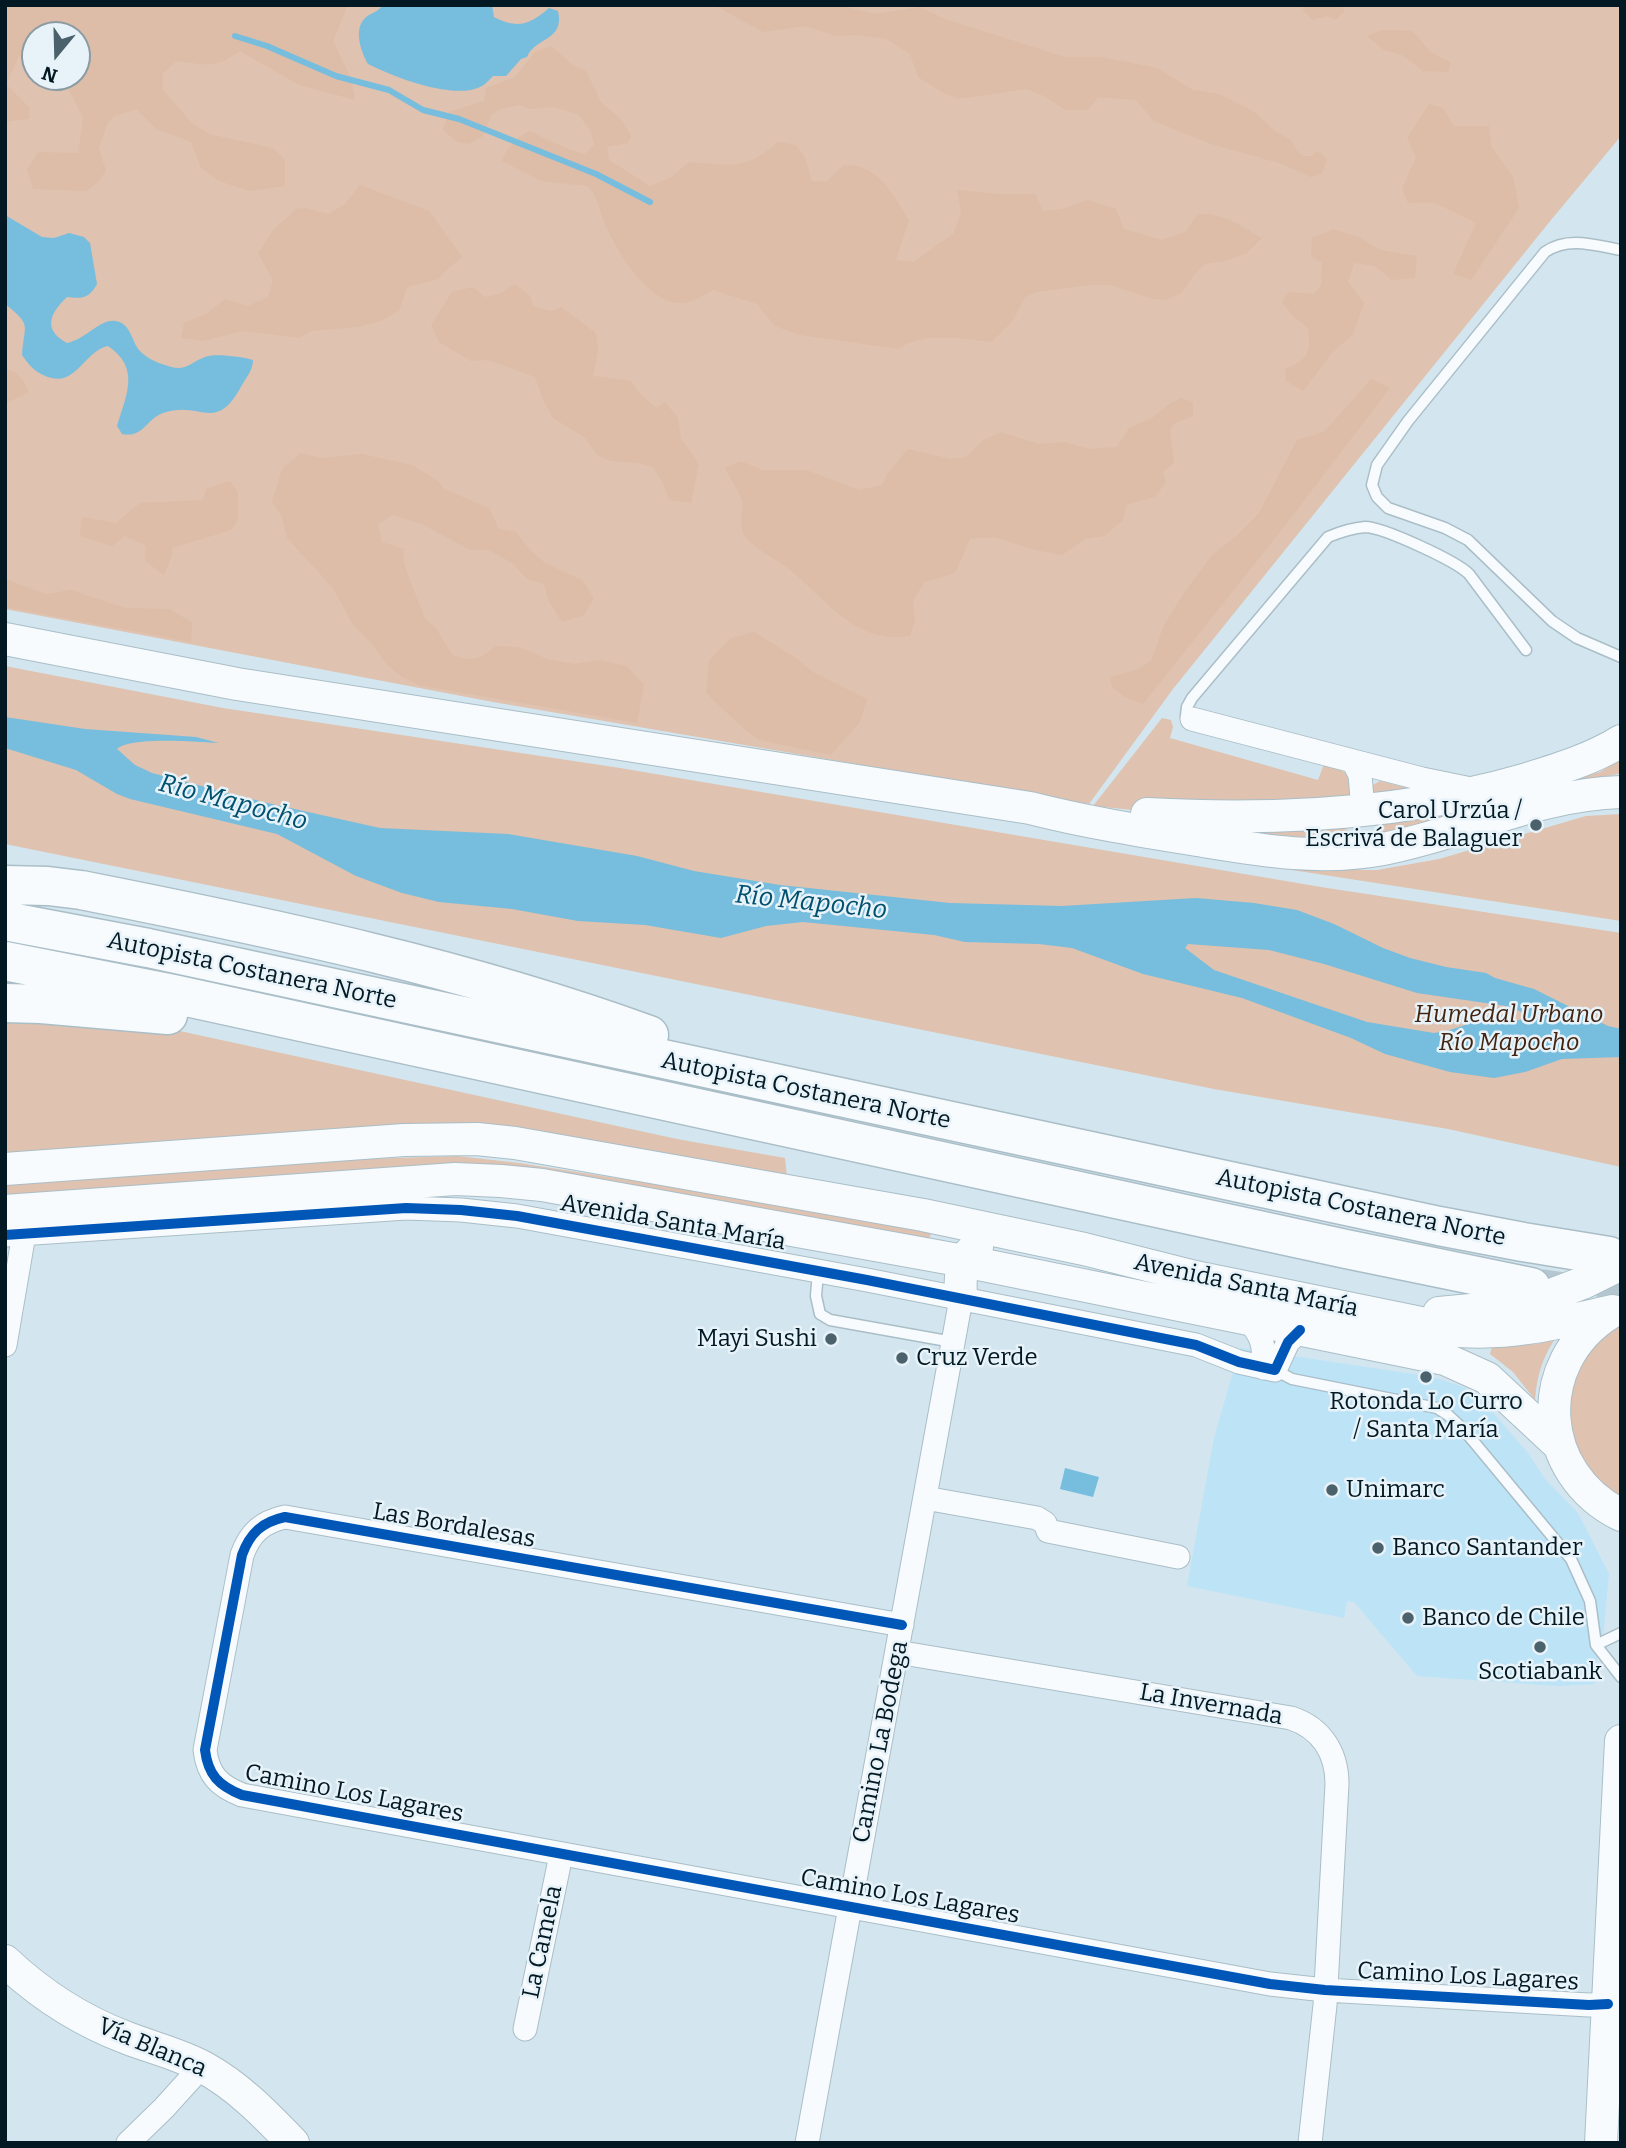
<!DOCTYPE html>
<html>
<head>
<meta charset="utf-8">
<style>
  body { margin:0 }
  #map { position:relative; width:1626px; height:2148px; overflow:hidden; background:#d3e6ef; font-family:Bitter,serif }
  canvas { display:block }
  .frame { position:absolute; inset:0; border:7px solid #021924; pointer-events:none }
  .north { position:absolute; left:21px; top:21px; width:70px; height:70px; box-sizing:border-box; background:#e7f2f9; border:2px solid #8b9ba4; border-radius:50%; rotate:199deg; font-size:19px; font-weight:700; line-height:28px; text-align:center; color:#021924 }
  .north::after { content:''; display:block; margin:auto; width:24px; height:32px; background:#4b616b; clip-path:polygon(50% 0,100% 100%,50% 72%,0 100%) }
</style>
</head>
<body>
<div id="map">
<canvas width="1626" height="2148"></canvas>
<div class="frame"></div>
<div class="north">N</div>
</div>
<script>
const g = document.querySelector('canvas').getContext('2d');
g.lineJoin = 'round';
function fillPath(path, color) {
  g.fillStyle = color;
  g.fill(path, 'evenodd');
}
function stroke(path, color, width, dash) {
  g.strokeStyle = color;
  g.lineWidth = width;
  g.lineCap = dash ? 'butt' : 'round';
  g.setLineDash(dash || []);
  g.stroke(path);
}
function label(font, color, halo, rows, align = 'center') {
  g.font = font + ' Bitter,serif';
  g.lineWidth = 5;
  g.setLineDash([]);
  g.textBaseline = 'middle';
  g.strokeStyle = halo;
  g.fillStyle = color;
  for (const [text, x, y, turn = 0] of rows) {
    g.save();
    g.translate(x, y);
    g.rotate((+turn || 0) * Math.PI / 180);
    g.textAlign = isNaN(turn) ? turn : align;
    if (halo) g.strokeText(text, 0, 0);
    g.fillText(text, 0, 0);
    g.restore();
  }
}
const built = new Path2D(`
  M1240,1348l193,29 31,10 19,14 45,52 17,26 33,34 31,61 -6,64 -6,20 -2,26 -38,2 -140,-10 -63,-74 -7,-1 -3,17 -157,-32 27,-148z`);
const green = new Path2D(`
  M5,5h1616v131l-70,84 -378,469 -84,115 -596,-102 -488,-93zM35,35h42v42h-42z
  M5,666l218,42 397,60 701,119 300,46v234l-173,-38 -234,-40 -1209,-245z
  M1162,718l9,2 2,7 -3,11 148,42 6,-16c28,8 29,13 29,42l-219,-3 -1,7 -40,-4z
  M1621,759v14l-242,61 -4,-17 45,-1 180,-44z
  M1380,781l56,14 -64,9 -1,-18z
  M1621,814v107l-329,-51h85l62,-11 147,-43z
  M1339,826l13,6 5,10 -2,3 -134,-15z
  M5,1012l138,11 534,116 108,19 2,19 -224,-40 -558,20z
  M457,1156l62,7 109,17 3,-3 300,55 -2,11 -388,-71 -536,28v-18l332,-22z
  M1621,1322v175c-18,-12 -37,-26 -45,-47 -4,-11 -10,-32 -9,-43 4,-34 23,-68 54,-85z
  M1560,1332c-16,21 -23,41 -25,68l-22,-28 -23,-18 2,-7 46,-3z`);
const forest = new Path2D(`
  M5,5h343l-15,36 18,37 4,22 -56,-15 -59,-34c-26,18 -33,14 -63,10l-14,12 -1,16 31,35 16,10 64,14 12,12v26l-35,5 -31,-10 -18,-13 -10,-26 -35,-13 -19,-20 -22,7 -8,8 -8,24 7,23 -8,11 -12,9 -53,-2 -6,-19 11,-18 40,1 5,-35 -16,-32 -10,-9h20v-42h-42v24l-16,-3 -13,28 24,24 -1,11 -19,2 -5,3z
  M714,5h125l36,9 45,-7 25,12 120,38h36l56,11 36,22 26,4 34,17 22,20 16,9 6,11 6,5h8l4,-4 6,1 6,6 -5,15 -11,3 -32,-14 -68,-19 -57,-23 -18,-21 -38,-3 -10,13h-23l-19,-13 -19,-8 -69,10 -15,-6 -25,-16 -8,-23 -23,-15 -29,-4 -22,1 -31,-10 -42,6z
  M1304,5h35l6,5 -9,10 -9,-4 -14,4 -10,-9z
  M1383,30l29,1 19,21 20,11 -3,9 -25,-1 -21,-16 -18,-5 -17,-14z
  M551,46c13,10 20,20 35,25l15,31 20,17 10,17 -3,7 -21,4 2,13 41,26 20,-8 19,-16c42,3 56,9 89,-20l18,3 9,12 7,24 14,1 18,-17c34,-1 49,29 65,55l-13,40 17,2 40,-28 8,-21 -4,-23 43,4h35l8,17 19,-2 26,-9 28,9 8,20 38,11 23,-8 13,-18c22,-3 45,13 64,24l-15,15 -22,8 -20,3 -7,6 -17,23 -15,7 -13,-1 -43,-14h-20l-53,7 -12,5 -13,25 -20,20c-31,-3 -67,-11 -94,7l-98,-14 -25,-9 -18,-22 -44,-14c-8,4 -16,10 -25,12 -38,10 -77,-59 -87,-88 -4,-12 -4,-19 -14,-28l-46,-5 -39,-20c6,-15 13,-22 27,-30l39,18 17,5 9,-9 -3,-13 -12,-17 -25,-8 -23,2 -12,-4 -18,4 -10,6 -8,21 -14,8 -12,-2 -14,-12 6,-18 35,-11 2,-13 29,-11 20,-25z
  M1429,104l14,4 11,18h35l2,20 22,31 6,31 -48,72 -18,-6 23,-51 -43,-21 -25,1 -6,-14 14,-32 -9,-19z
  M360,185l69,26 33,46 -20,17 -3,5 -32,8 -8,24 -21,11 -20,5 -47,4 -12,7 -57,-7 -39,10 -22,-3 3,-15 24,-10 17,-14 23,7 20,-9 5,-17 -15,-27 16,-24 22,-20 10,-1 22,6 17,-10z
  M1333,229l28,9 19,12 37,6 -2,22 -23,2 -17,-14 -21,-3 -6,19 16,21 -11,31 -21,19 -29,38 -17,-10 -1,-12c24,-9 26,-17 23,-41l-15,-12 -11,-14 7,-10 25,2 7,-9 1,-22 -11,-7 1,-18z
  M515,284l15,12 3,10 18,5 10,-4 35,26 2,16 -5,27 38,5 10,14 16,13 8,-6 13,16 3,21 18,25 -8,39 -22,-3 -6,-17 -10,-16 -16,-4 -26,-2 -13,-5 -14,-19 -31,-19 -10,-18 -8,-23 -47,-17 -17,1 -32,-19 -8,-17 21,-33 21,-5 12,10 14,-3z
  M5,369c14,3 19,11 24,23l-24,12z
  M1371,379l19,9 -110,144 -137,172 -18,-7 -13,-10 -2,-10 26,-7 15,-9 13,-36 20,-32 28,-38 23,-18 24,-24 38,-73 27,-8z
  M1181,398l12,4v14l-18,7 -5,7 4,33 -11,9 3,10 -11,15 -29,8 -3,15 -19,16 -19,3 -23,16 -27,-5 -41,-13 -24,2 -15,34 -30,9 -12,18 2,21 -5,15c-55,9 -83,-36 -121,-67 -10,-8 -37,-22 -43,-31 -9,-12 -2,-24 -4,-37 -2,-8 -13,-24 -17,-33l15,-7 23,9h43l53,20 23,-5 5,-11 21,-25 43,10 15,-2 17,-17 18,-8 38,12 26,-2 24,7 28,-2 12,-19 23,-10 17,-14z
  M301,453l21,5 40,-4 50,11 26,16 6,8 45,19 10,21 17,3 14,18 15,13 37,17 12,18 -10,17 -22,7 -14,-22 -4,-16 -17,-5 -15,-16 -23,-13h-19l-48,-26 -29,-9 -15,9 4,18 22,7 -1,10 5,16 17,44 11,9 16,27c21,7 27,5 44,-9l23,1 28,12 28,5 24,-4 28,6 17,19 -7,38 -219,-38 -17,-9 -14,-11 -15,-21 -19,-19 -20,-37 -46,-50 -5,-21 -10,-15 10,-33z
  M230,481l8,11v28l-7,10 -59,18v8l-8,19 -19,-14 1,-15 -21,-10 -13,10 -32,-10 2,-19 34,6 24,-20 63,-3 3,-11z
  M5,579l41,15 25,-4 55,18 43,1 23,13 -1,20 -186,-35z
  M754,632l42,26 17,14 54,27 -7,23 -29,33 -72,-15 -17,-13 -36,-34 3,-33 22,-22z`);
const water = new Path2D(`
  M383,5h109l2,12c23,12 36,8 55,-9l9,3c7,30 -23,26 -31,46l-6,2 -15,17h-13c-4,4 -8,9 -13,11 -28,13 -86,-10 -112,-23 -8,-14 -16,-39 1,-49 6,-3 9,-4 14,-10z
  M5,215l37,22 12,1 15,-5 15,4 6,6 7,41c-8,14 -14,15 -30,13 -18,17 -24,33 0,46 18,-3 33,-24 48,-22 17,2 16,22 26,31 6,6 16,11 24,13 20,8 24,-2 40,-8 9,-4 38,0 48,3 0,10 -6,16 -11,25 -27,50 -40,15 -79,28 -18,7 -19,25 -41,21l-5,-8c9,-30 24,-58 -9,-80 -22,4 -31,38 -56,32 -14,-3 -22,-11 -30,-23 2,-31 11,-29 -17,-51z
  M5,717l80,12 111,8 23,6c-22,-1 -88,-7 -102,6l18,16 17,8 111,29 117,26 128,6 129,22 57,15 86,14 170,18 112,3 134,-8 58,5 43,7 37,14 49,24 27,10 36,9 40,6 9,5 39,11 74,37 13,3v28l-59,2 -37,13 -31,6 -44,-6 -65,-18 -34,-16 -109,-40 -99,-24 -71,-26 -33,-4 -74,-2 -31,-7 -131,-13 -37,4 -45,12 -76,-13 -67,-4 -66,-12 -73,-7 -37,-9 -46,-17 -79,-42 -147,-35 -13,-5 -41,-24 -71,-22zM1188,944l81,6 55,14 93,29 89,13 14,5 5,6 -5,3 -43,1 -30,10 -13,2 -67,-11 -153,-52 -29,-22z
  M1065,1468l34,9 -6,20 -33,-8z`);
const stream = new Path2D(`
  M235,36l32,10 69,30 53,14 34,20 36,9 137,55 54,28`);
const highwayTunnel = new Path2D(`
  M1540,1288l81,12`);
const lane = new Path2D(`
  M1621,250c-27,-5 -53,-14 -76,2l-137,169 -31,44 -5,20 5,12 11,11 57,20 23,12 84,81 25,17 44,19
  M1191,719l-5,-3 1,-9 5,-9 136,-161c12,-5 24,-9 37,-10 18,0 91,34 104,47l57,76
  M818,1272l-2,24 4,18 10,6 123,22
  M1275,1370l17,9 145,29 11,7 16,15 107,129 19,42 6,44 25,32
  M1596,1645l25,-12`);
const street = new Path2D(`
  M1192,719l230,60 49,10
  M1353,761l7,14 3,35
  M5,1235l401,-27 55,2 56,6 350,64 329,65 43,17 36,8 13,-28 12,-12
  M1247,1319c16,17 17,26 17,49
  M5,1345l19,-111
  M925,1498l112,20 8,5 3,8 130,26
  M902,1625l-617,-108c-23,5 -35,16 -43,38l-37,195c3,25 14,36 37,45l1028,189 55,6 264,15 19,-1
  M897,1652l394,66c30,10 46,34 46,66l-12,221 -15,138
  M525,2029l36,-174
  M128,2143l36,-35 38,-42
  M807,2143l154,-844`);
const secondary = new Path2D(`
  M5,639l232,45 793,124c55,14 111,23 167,32 62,10 123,21 186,9 80,-15 155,-55 238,-57
  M1147,814c127,7 258,1 380,-35 32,-10 65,-20 94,-38
  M5,1169l399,-29 73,-1 38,4 408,72 161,34 111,28 265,54c53,4 102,-9 153,-20
  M5,1211l450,-32 46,2 41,4 422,76 481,98 42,19 72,67
  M961,1299c-1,-19 -2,-41 16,-52
  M1439,1313l86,-8 60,-23 36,-18
  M1610,1313c-80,50 -72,161 11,202
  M5,1961c36,34 77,60 122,77 26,10 52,16 76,29 35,19 62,47 90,76
  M1601,2143l20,-402`);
const highway = new Path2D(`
  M5,885l43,1 33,4c192,38 384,78 568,145
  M5,921l143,27 1291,278 84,16 86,14
  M5,961l168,33 1173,255 185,38
  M5,1003l36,1 127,11`);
const cycleway = new Path2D(`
  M5,1235l401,-27 55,2 56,6 350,64 329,65 43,17 36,8 13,-28 12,-12
  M902,1625l-617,-108c-23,5 -35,16 -43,38l-37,195c3,25 14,36 37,45l1028,189 55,6 264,15 19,-1`);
const markers = [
  [1536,825,7,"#4b616b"],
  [831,1339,7,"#4b616b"],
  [902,1358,7,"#4b616b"],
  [1426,1377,7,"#4b616b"],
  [1332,1490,7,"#4b616b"],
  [1378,1548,7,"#4b616b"],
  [1408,1618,7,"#4b616b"],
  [1540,1647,7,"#4b616b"]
];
const poiNames = [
  ["Carol Urzúa /",1522,811,"right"],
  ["Escrivá de Balaguer",1522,839,"right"],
  ["Mayi Sushi",817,1339,"right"],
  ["Cruz Verde",916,1358],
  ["Rotonda Lo Curro",1426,1402,"center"],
  ["/ Santa María",1426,1430,"center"],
  ["Unimarc",1346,1490],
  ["Banco Santander",1392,1548],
  ["Banco de Chile",1422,1618],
  ["Scotiabank",1540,1672,"center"]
];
const streetNames = [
  ["Autopista Costanera Norte",252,971,12],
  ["Autopista Costanera Norte",806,1091,12],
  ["Autopista Costanera Norte",1361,1208,12],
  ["Avenida Santa María",673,1223,10],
  ["Avenida Santa María",1246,1286,12],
  ["Las Bordalesas",454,1526,10],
  ["La Invernada",1211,1705,10],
  ["Camino La Bodega",881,1742,-79],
  ["Camino Los Lagares",354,1794,11],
  ["Camino Los Lagares",910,1897,10],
  ["La Camela",543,1942,-78],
  ["Camino Los Lagares",1468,1977,3],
  ["Vía Blanca",152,2048,23]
];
const parkNames = [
  ["Humedal Urbano",1509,1015],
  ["Río Mapocho",1509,1043]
];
const waterNames = [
  ["Río Mapocho",233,803,15],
  ["Río Mapocho",811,903,6]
];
fillPath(built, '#bde3f7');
fillPath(green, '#dfc2af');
fillPath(forest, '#ddbda8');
fillPath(water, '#76bdde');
stroke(stream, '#76bdde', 6);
stroke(highwayTunnel, '#b4c7d1', 38, [38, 19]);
stroke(lane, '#aabec8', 13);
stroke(street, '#aabec8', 25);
stroke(secondary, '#aabec8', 34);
stroke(highway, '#aabec8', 41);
stroke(lane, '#f8fbfd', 10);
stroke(street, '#f8fbfd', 23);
stroke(secondary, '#f8fbfd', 32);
stroke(highway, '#f8fbfd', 38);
stroke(cycleway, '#0057b8', 10);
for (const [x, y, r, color] of markers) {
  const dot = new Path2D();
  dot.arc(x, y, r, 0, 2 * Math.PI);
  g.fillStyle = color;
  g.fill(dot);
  stroke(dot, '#e7f2f9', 2.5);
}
label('24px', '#021924', '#e7f2f9', poiNames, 'left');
label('24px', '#021924', '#e7f2f9', streetNames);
label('italic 24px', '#422410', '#e7f2f9', parkNames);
label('italic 26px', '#00506e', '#e7f2f9', waterNames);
</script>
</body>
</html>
